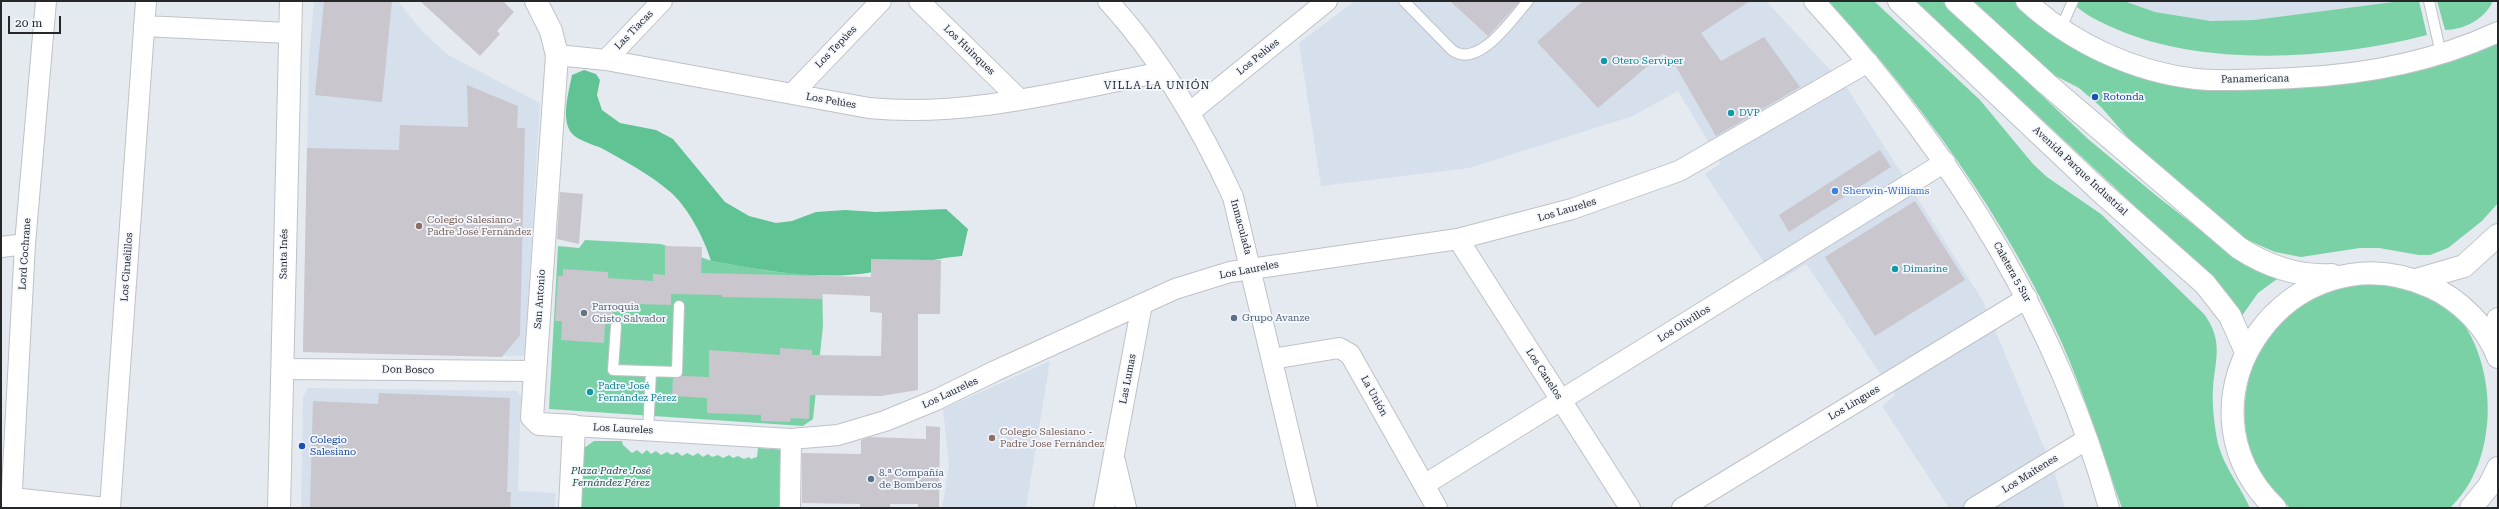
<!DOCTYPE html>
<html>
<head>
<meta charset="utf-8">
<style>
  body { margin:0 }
  #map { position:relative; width:2499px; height:509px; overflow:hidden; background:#e5eaf0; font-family:"Roboto Serif",serif }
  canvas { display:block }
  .frame { position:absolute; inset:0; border:2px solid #252729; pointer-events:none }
  .scale { position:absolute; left:8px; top:16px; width:53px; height:18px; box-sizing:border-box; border:2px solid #252729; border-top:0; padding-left:5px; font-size:12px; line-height:14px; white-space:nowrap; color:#252729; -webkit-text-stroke:3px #f3f7fe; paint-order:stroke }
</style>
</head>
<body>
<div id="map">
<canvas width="2499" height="509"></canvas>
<div class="frame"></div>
<div class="scale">20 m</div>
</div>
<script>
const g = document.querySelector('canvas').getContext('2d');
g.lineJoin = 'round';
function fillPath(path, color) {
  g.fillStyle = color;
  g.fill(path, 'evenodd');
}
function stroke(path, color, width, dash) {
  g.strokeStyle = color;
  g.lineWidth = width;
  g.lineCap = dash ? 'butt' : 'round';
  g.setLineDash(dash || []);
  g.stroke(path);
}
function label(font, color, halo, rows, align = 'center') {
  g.font = font + ' "Roboto Serif",serif';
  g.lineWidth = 3.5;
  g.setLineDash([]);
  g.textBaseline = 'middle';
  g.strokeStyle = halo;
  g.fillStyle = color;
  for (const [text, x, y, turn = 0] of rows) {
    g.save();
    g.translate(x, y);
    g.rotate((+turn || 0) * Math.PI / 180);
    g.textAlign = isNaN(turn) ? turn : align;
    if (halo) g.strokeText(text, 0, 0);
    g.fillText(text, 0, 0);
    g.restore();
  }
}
const built = new Path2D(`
  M314,1h84l23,29 27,25 92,48 -15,250 -3,3 -219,-4 6,-295z
  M1355,1h411l81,87 136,213 72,173 10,34h-116l-67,-102 13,-11 -89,-131 -29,18 -72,-108 16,-11 -43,-72 -45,25 -164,52 -148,18 -22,-143z
  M2124,1h277l-147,19 -43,1 -56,-9z
  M1050,361l-24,147h-84l7,-41 -6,-58z
  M308,388l209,3 4,6 -3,94 38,2 -1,15h-254l2,-111z`);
const green = new Path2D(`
  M1828,1h46l106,99 53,64 14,13 54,37 103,100c19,26 12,43 9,73 -1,17 1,35 4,52 5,26 23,46 33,69h-128c-20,-56 -37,-113 -61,-167 -56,-124 -141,-241 -233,-340z
  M1915,1h27l146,138 70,58 72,56 51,23 -23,17 -17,24 -70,-77z
  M1969,1h45l18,16 173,69 293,-43v160l-16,18 -34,27 -18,7h-11l-40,-7h-19l-59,9 -26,-5 -32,-14 -107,-91 -35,-40 -22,-19 -35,-18z
  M2079,1h45l31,11 56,9 43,-1 147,-19h18l8,34c-93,24 -222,33 -311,-6 -13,-6 -28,-12 -39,-22z
  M2437,1h56c-8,18 -29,29 -48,29z
  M585,240l76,4 51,17 56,10 54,5 1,50 -10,93 -10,7 -254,-17 9,-163 21,2z
  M2381,282c27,9 55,15 77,34 41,52 41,146 -8,192h-160c-17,-18 -35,-37 -41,-62 -16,-62 14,-131 75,-155 16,-6 39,-6 57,-9z
  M594,441h28l1,4 9,8 5,-3 5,4 5,-4 4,4 5,-3 5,4 6,-3 5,3 5,-3 5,4 5,-3 6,3 5,-3 5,4 5,-3 4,3 6,-2 5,3 6,-3 4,3 5,-2 6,3 5,-2 2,2 6,-2 1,-9 29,2 -2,58h-207l6,-60z`);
const forest = new Path2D(`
  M584,70l12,4 4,6 -3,15 5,15 18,13 36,7 17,9 52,63 24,14 27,7 16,-2 24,-9 29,-2 31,2 70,-3 22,20 -6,27c-39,3 -75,17 -114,19 -46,3 -91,-6 -137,-14 -6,-21 -24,-56 -42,-70 -18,-16 -43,-29 -64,-41 -10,-6 -31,-9 -36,-21 -7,-15 0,-38 3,-54z`);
const building = new Path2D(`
  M324,1h68l-10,101 -67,-7z
  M420,1h83l11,11 -17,19 3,3 -20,22z
  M1450,1h70l-32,35z
  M1583,1h167l-49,32 20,28 43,-24 36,50 -84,49 -41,-71 -5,3 -7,-15 -65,55 -61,-66z
  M467,85l51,21 -1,22h8l-5,207 -18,22 -199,-5 4,-204 92,2 1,-25 68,2z
  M1880,150l11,17 -102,65 -10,-17z
  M560,192l23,2 -4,50 -22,-5z
  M1915,201l50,79 -90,56 -50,-79z
  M665,246l37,1 -1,26 170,4v-18l70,1 -1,54h-22v76l-37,6 -71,-1 -1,24 -18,-1 -1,4 -29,-1v-6l-54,-2v-15l-35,-2 1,-18 9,-2 27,1v-27l71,5v-7l32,2v5l69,1 1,-43 -12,-1v-16l-48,-2v5l-100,-2v-2l-51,-1v11l-34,-1v4l-24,-2 -1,15 -7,2 -1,20 -43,-3 1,-19h-7l3,-45h5v-7l45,3v6l45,3v-7l12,1z
  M379,393l131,5 -3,94h4l-1,16h-200l3,-107 65,3z
  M926,426l14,1 -1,81h-21v-4h-28v4h-30v-4l-58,-1v-50l59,1v-14l9,-3 56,2z`);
const lane = new Path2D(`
  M1404,1l48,49c26,20 60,-31 76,-49
  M2429,1l12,53
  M2061,28l12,-27
  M616,326l-3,44 64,2 2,-66
  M648,431l3,-59`);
const street = new Path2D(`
  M919,1l100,98
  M1108,1c52,57 93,126 125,196l74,311
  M1814,1c134,146 242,315 295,507
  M2026,1c46,42 108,71 170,78 32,3 65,0 97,-1 71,-3 140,-16 205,-46
  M144,26l144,7
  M557,55l49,5 263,48c98,10 198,-18 294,-36
  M606,60l56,-59
  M792,94l89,-93
  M1189,113l138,-112
  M1458,239l172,269
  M1,247l24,-3
  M1272,359l67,-11 11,6 87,154
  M282,369l252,2
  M574,426l217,13 47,-4 47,-14 51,-21 59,-29 180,-82 55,-17 228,-33 114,-30 107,-38 189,-109
  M1115,461l11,47
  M1424,485l521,-323
  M1,499l11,-1 94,10
  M11,508l14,-264 21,-243
  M110,508l36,-507
  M790,508l1,-69
  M1104,508l38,-204
  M1682,508l345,-210
  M1974,508l112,-68`);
const secondary = new Path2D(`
  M536,1l15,30 6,24 -25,362 7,7 35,2 -4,82
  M279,508l12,-507`);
const highway = new Path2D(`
  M1899,1l201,190 105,93 25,32 16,36
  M1956,1l91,83 192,164c28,18 59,29 93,27
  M2416,280l48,-14 34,-31
  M2495,350l3,-31
  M2275,508c-111,-108 15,-285 156,-221 29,13 56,40 67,70
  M2471,508l18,-22 9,-18`);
const markers = [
  [1604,61,4,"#0f9aa8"],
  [2095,97,4,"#1a4fb4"],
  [1731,113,4,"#0f9aa8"],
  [1835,191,4,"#3f7fe0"],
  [419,226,4,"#8d6e63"],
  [1895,269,4,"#0f9aa8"],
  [584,313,4,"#6b7280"],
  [1234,318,4,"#5c6f8a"],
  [590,392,4,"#0f9aa8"],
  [992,438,4,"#8d6e63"],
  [302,446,4,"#1a4fb4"],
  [871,479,4,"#5c6f8a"]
];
const streetNames = [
  ["Las Tiacas",634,30,-46],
  ["Los Tepúes",836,47,-46],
  ["Los Huinques",969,50,44],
  ["Los Pelúes",1258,57,-39],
  ["Panamericana",2255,79,-1],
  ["Los Pelúes",831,101,10],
  ["Avenida Parque Industrial",2080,171,43],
  ["Los Laureles",1567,210,-17],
  ["Inmaculada",1241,227,75],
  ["Lord Cochrane",25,254,-86],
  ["Santa Inés",284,254,-89],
  ["Los Ciruelillos",127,267,-86],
  ["Los Laureles",1249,270,-11],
  ["Caletera 5 Sur",2012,272,61],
  ["San Antonio",540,299,-86],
  ["Los Olivillos",1684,324,-32],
  ["Don Bosco",408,370,1],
  ["Los Canelos",1544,374,57],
  ["Las Lumas",1128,379,-79],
  ["Los Laureles",950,393,-25],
  ["La Unión",1374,396,61],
  ["Los Lingues",1854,403,-31],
  ["Los Laureles",623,429,3],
  ["Los Maitenes",2030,474,-32]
];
const cultureNames = [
  ["Otero Serviper",1612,61],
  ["DVP",1739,113],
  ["Dimarine",1903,269],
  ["Padre José",598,386],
  ["Fernández Pérez",598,398]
];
const transitNames = [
  ["Rotonda",2103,97],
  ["Colegio",310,440],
  ["Salesiano",310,452]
];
const shopNames = [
  ["Sherwin-Williams",1843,191]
];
const educationNames = [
  ["Colegio Salesiano -",427,220],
  ["Padre José Fernández",427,232],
  ["Colegio Salesiano -",1000,432],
  ["Padre Jose Fernández",1000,444]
];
const worshipNames = [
  ["Parroquia",592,307],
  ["Cristo Salvador",592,319]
];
const serviceNames = [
  ["Grupo Avanze",1242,318],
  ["8.ª Compañía",879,473],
  ["de Bomberos",879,485]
];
const parkNames = [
  ["Plaza Padre José",611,471],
  ["Fernández Pérez",611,483]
];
const neighbourhoodNames = [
  ["VILLA LA UNIÓN",1157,86]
];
fillPath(built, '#d6dfec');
fillPath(green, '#7bd1a6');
fillPath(forest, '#5fc393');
fillPath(building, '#c9c6cd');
stroke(lane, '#bec2c8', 12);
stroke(street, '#bec2c8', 22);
stroke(secondary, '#bec2c8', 24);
stroke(highway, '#bec2c8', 24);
stroke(lane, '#fff', 10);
stroke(street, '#fff', 20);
stroke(secondary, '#fff', 22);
stroke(highway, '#fff', 22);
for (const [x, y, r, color] of markers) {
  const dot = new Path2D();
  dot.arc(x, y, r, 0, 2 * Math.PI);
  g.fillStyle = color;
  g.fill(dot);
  stroke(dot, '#f3f7fe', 1.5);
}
label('10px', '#252729', '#f3f7fe', streetNames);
label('10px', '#0d838f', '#f3f7fe', cultureNames, 'left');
label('10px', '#164399', '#f3f7fe', transitNames, 'left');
label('10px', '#366cbe', '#f3f7fe', shopNames, 'left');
label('10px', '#785e54', '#f3f7fe', educationNames, 'left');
label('10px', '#5b616d', '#f3f7fe', worshipNames, 'left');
label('10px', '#4e5e75', '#f3f7fe', serviceNames, 'left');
label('italic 10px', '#1e4834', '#f3f7fe', parkNames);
g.letterSpacing = '1px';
label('11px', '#252729', '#f3f7fe', neighbourhoodNames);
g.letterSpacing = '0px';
</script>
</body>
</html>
